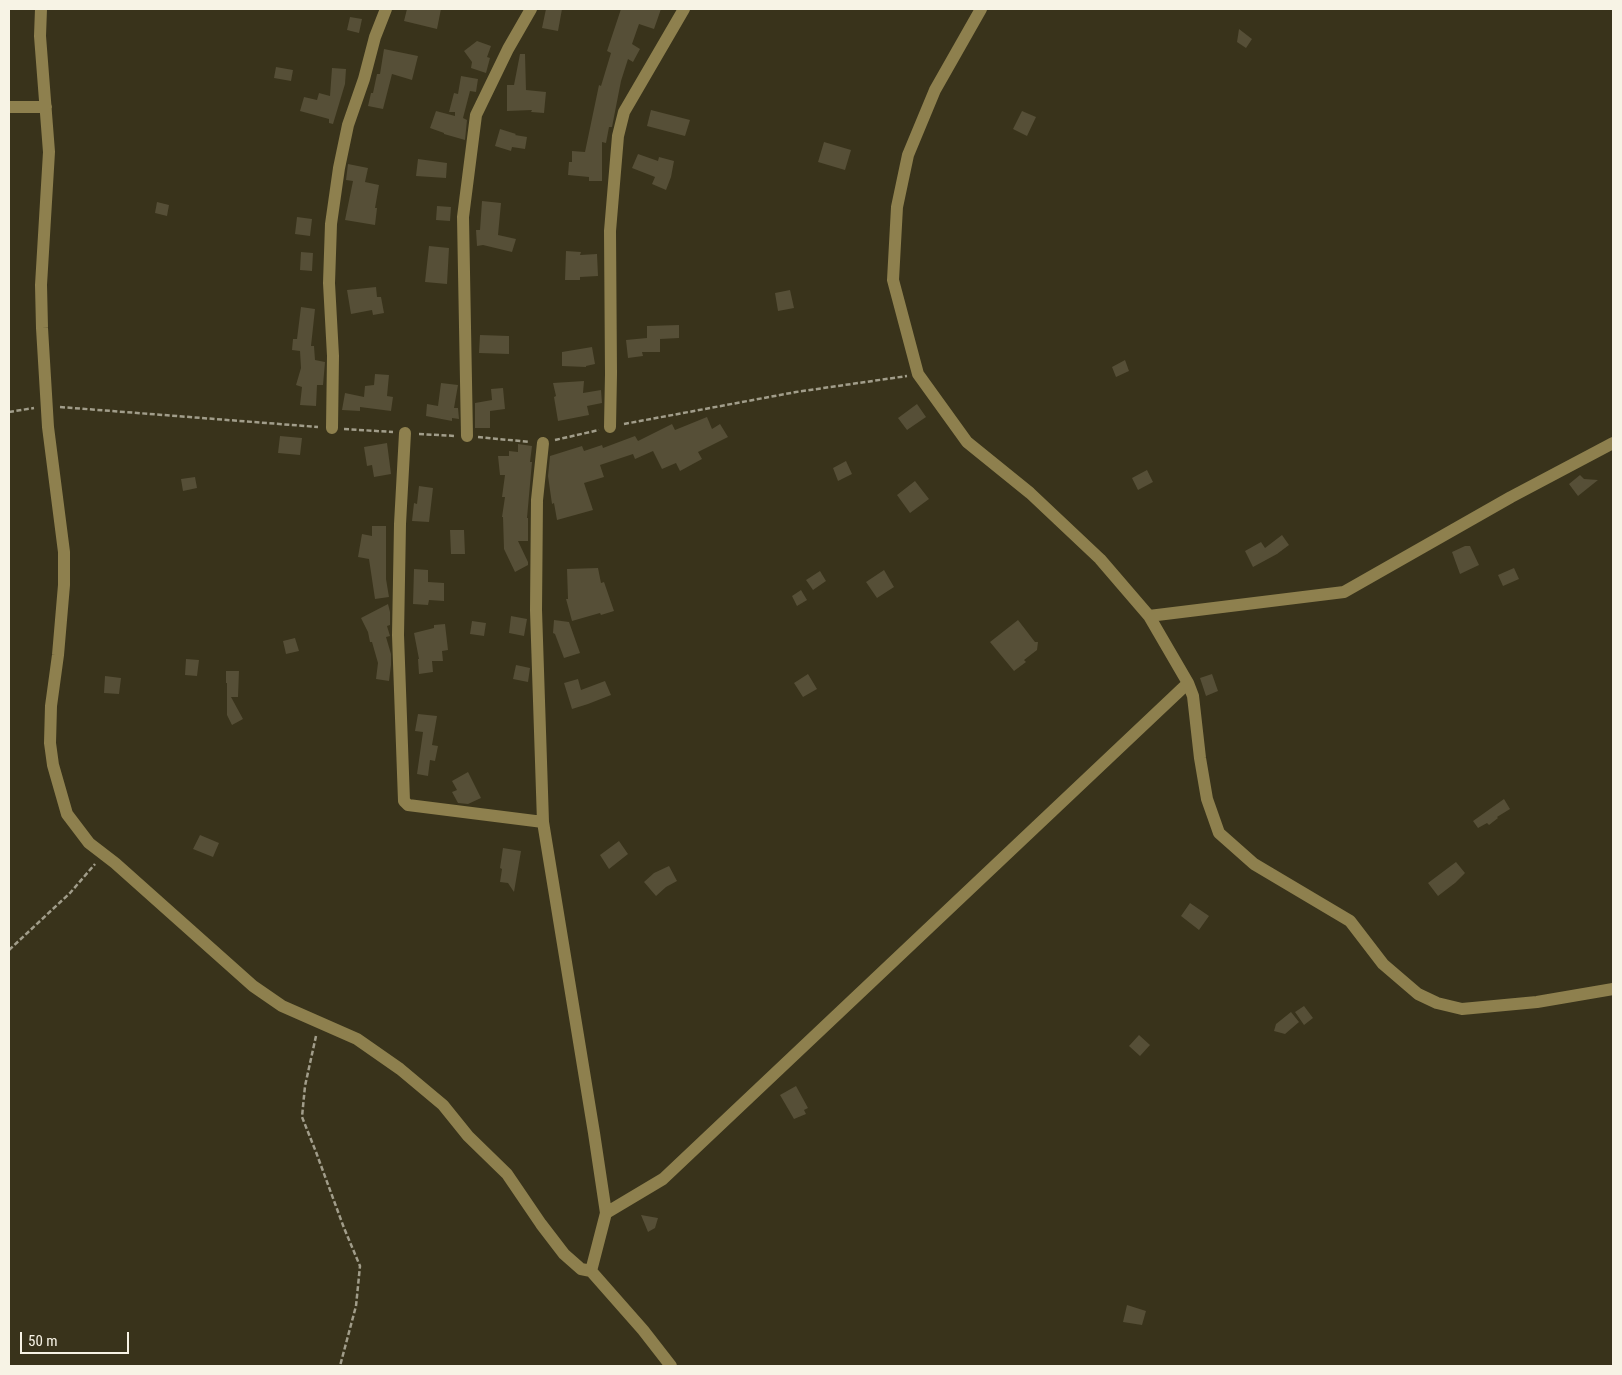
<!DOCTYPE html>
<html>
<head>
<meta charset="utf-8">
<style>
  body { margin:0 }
  #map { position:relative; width:1622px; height:1375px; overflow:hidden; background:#39331b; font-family:"Roboto Condensed",sans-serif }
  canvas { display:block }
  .frame { position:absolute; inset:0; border:10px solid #f7f3e5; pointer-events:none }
  .scale { position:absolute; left:20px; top:1332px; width:109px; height:22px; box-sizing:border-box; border:2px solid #f7f3e5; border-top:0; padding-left:6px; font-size:15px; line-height:18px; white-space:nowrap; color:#f7f3e5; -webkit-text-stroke:4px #39331b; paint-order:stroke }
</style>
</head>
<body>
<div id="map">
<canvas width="1622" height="1375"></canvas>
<div class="frame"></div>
<div class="scale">50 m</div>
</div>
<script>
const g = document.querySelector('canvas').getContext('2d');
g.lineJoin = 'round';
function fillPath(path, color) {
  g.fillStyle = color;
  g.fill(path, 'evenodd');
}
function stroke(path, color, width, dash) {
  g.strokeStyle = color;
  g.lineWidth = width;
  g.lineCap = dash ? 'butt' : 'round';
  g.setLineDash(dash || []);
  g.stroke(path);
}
const building = new Path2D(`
  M407,9h34l-4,20 -33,-8z
  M546,9h16l-4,22 -16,-3z
  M621,9h40l-7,20 -15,-5 -7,20 8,5 -7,13 -5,-3 -7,22 -9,46h-3l-3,16 -4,-1v39h-13v-4l-21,-2 1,-13h3v-11l13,1 14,-67 2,1 10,-33 -4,-2z
  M350,17l12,2 -3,14 -12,-3z
  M1239,29l13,10 -6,9 -9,-6z
  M477,41l14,5 -4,11 3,1 -4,15 -15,-5 1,-6 -8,-11z
  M384,49l34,7 -6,24 -20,-6 -9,35 -15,-3 3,-13h2l4,-19h3z
  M520,54h5l1,36 20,2 -2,21 -13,-1 1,-2 -25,1v-26h7z
  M276,67l17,3 -2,11 -17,-3z
  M332,68l14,1 -1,15 -12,40 -4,-1v-4l-29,-8 4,-14 13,3 2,-7 11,3z
  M461,76l17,3 -2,13 -6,-1 -7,27 4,2 -2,20 -21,-6v-1l-14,-5 6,-17 19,5v-4h-6l5,-19 4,1z
  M651,110l39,10 -5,16 -38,-10z
  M1022,111l14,6 -9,19 -14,-7z
  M500,129l16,5 -1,1 12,2 -2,12 -13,-2 -1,4 -16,-5z
  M824,142l27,8 -6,20 -27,-8z
  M638,154l20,7 1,-4 15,4 -3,16 -5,13 -14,-6 3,-7 -23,-9z
  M418,159l29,4 -1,15 -30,-2z
  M348,164l20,4 -3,14 14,3 -4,23h2l-2,17 -30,-5 8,-39 -7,-1z
  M482,201l19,2 -3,32 18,4 -4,13 -29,-7 -6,1 -1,-16h4z
  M157,202l12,3 -2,11 -12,-3z
  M437,206l14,1 -1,14 -14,-1z
  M297,217l15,2 -2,17 -15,-2z
  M429,246l20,2 -2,36 -22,-2z
  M566,251l15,1 -1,3 17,-1 1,22 -18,1v3h-15z
  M301,252l12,1 -1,18 -12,-1z
  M376,287l1,10h4l3,16 -11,2 -1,-5 -21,4 -4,-24z
  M790,290l4,18 -16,3 -3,-18z
  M301,307l14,2 -4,37h3l1,14 10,2 -2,23h-6l-1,21 -16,-1 2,-18 -6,-2 5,-17 -1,-17 -8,-1 1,-11h4z
  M679,325v13l-19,1v13h-18l1,4 -15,2 -2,-18 21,-2v-12z
  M480,335l29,1v18l-30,-1z
  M592,347l3,17 -9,2v1l-24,-1v-14z
  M1125,360l4,11 -13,6 -4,-10z
  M375,374l14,1 -2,21 6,1 -2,14 -31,-4v4l-18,-1 3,-17 19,4 1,-11 9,-1z
  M584,381l-1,12 18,-3 1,13 -15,3 2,9 -31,6 -4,-24 2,-1 -3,-13z
  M441,383l17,2 -4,23h4l1,11 -7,-1v3l-26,-5 1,-12 11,2z
  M503,388l2,21 -15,2v17h-15v-25l17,-3 -1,-11z
  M917,404l9,13 -19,13 -9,-12z
  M707,417l5,12 8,-5 8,13 -30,15 4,7 -22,12 -4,-8 -14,6 -9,-18 -18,8 -2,-5 -33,11 4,12 -20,6 9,27 -36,10 -3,-17 -2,1 -4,-28 2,-20 32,-10 2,5 18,-6 1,3 32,-12 3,5 34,-17 3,6z
  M280,436l22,2 -2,17 -22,-2z
  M387,443l4,31 -17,3 -2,-12 -5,1 -3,-19z
  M518,444l14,2 -2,16h2l-5,56h1v23h-10l10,21v3l-13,7 -11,-23 -1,-32h-1l3,-20h-3l3,-22h-5l-2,-19h11v-5l9,1z
  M846,461l6,13 -14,7 -5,-13z
  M1147,470l6,12 -15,8 -6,-12z
  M1580,475l4,4 14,1 -20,16 -9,-12z
  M195,477l2,11 -14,3 -2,-12z
  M915,481l14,18 -19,14 -13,-18z
  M419,486l14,2 -4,34 -17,-1 2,-18 3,1z
  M372,526h14v53l3,18 -14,2 -6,-40 -11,-2 4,-23 10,2z
  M450,530h14l1,24h-14z
  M1282,535l7,10 -12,9 -24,13 -8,-16 16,-9 4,6z
  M1465,546h5l9,19 -19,9 -8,-22z
  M598,568l3,15 3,-1 10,29 -13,4 -1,-2 -28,8 -6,-22h2l-1,-30z
  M1514,568l5,11 -16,7 -5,-11z
  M414,569l14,1v12l16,1v18l-15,-1 -1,5 -15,-1z
  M884,570l10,17 -17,11 -11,-16z
  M820,571l6,10 -13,9 -7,-10z
  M801,590l6,10 -10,6 -5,-10z
  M388,604l2,8v13l-3,1 3,10 -4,1 5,17v11l-2,16 -13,-2 2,-16 -6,-21h-2l-2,-10 -7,-14z
  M511,616l16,3 -3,17 -15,-3z
  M554,620l15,2 11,31 -16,5 -9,-24 -2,-1z
  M1018,620l17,22h3l-1,8 -13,10 2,2 -12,9 -24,-29z
  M472,621l14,2 -2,13 -14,-2z
  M445,624l3,26 -6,1 1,10h-11l1,11 -14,2 -1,-15h1l-5,-26 20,-5v-3z
  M295,638l4,13 -13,3 -3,-13z
  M186,659l13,1 -2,16 -12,-1z
  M516,665l14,3 -2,14 -15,-3z
  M226,671h13l-1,26h-7l12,22 -11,6 -5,-10v-32h-1z
  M808,674l9,15 -14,8 -9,-14z
  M1212,674l6,17 -12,5 -6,-18z
  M105,676l16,2 -2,16 -15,-1z
  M578,679l3,11 24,-9 6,14 -23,9 -16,5 -8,-26z
  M418,714l19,2 -5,29 6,1 -3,15 -5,-1 -2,16 -11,-2 6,-42 -8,-1z
  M468,772l13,26 -13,6 -10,-1 -6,-11 5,-2 -5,-9z
  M1504,799l6,10 -13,8 1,1 -9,7 -2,-2 -9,5 -5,-7z
  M200,835l19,8 -6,14 -20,-8z
  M619,841l9,13 -19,15 -9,-14z
  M503,848l18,3 -7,41 -6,-9 -8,-1 2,-13 -2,-1z
  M1456,862l9,11 -10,10 -17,13 -10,-13z
  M669,866l8,15 -11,6 -10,9 -12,-14 10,-9z
  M1190,903l19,13 -10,14 -18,-14z
  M1304,1006l9,12 -9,7 -9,-13z
  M1291,1012l8,10 -14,12 -11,-3 2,-7z
  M1139,1035l11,10 -10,11 -11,-10z
  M796,1086l12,22 -4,2 2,4 -12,5 -14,-24z
  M641,1215l17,3 -3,10 -7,4z
  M1127,1305l19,6 -4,14 -19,-3z`);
const path = new Path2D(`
  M60,407l258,20
  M9,412l25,-4
  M624,424l172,-32 111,-16
  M344,429l49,3
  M419,434l37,2
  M478,437l52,5
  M555,440l44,-10
  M9,950l61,-57 25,-29
  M316,1036l-11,50 -3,31 14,35 28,76 16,38 -4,40 -16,60`);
const minor = new Path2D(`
  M41,9l-1,27 9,116 -8,133 1,43 6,99 16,125v33l-6,70 -7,51 -1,37 3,22 14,49 22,29 26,20 138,123 29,20 75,33 43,30 43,36 25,31 39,38 34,50 23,30 17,15 10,2 52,59 28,36
  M981,9l-46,81 -27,65 -11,52 -4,73 25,94 49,68 63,51 70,66 49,57 39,67 5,13 7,62 7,41 12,34 35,31 96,57 33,43 35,30 19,9 25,6 75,-7 76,-13
  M9,107h37
  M610,427l1,-53 -1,-143 8,-95 6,-24 60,-103
  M332,428l1,-72 -4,-73 2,-59 8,-56 9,-43 16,-46 11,-42 11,-28
  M405,433l-5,91 -2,111 6,166 4,4 135,17
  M467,436l-4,-219 13,-102 32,-66 23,-40
  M543,443l-6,57 -1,110 7,212 51,311 12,80 -15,58
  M1149,616l195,-24 167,-95 102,-54
  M606,1213l57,-34 525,-496`);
fillPath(building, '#564f37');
stroke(path, '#a19d8a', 2.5, [5, 2.5]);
stroke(minor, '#8e804e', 12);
</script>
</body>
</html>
